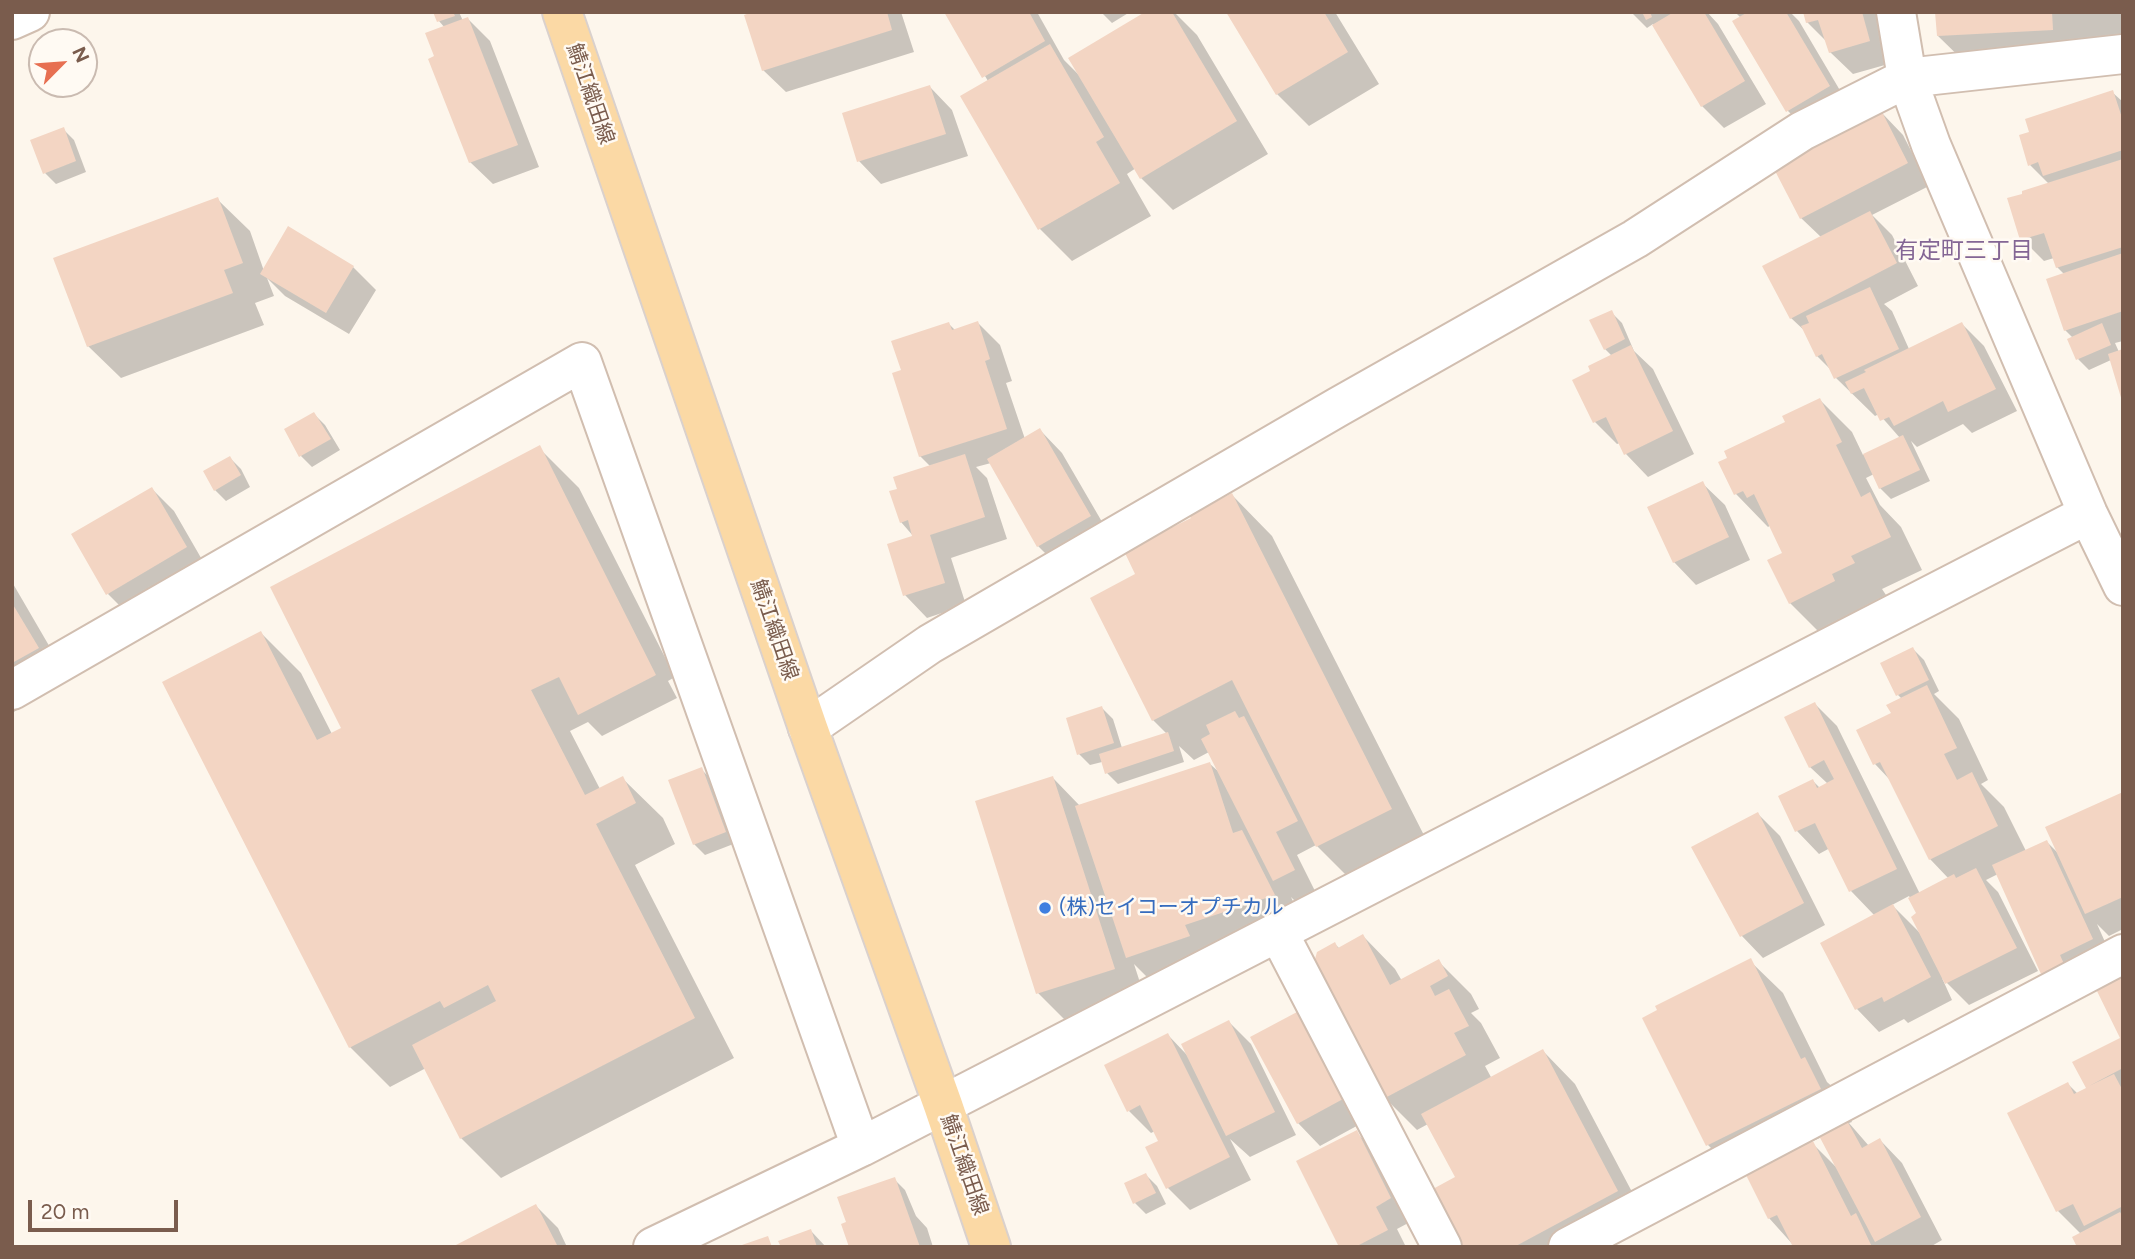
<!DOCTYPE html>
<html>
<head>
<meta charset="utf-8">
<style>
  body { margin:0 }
  #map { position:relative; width:2135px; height:1259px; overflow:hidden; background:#fdf6ec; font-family:Figtree,sans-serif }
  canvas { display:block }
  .frame { position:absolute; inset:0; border:14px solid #7a5c4d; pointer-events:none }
  .north { position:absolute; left:28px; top:28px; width:70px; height:70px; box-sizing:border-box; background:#fffaf3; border:2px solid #cabbb1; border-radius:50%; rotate:65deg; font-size:19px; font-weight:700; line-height:28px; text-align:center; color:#7a5c4d }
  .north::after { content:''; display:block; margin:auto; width:24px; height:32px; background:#e76f51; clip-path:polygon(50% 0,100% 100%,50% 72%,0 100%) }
  .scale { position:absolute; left:28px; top:1200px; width:150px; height:32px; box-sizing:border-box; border:4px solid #7a5c4d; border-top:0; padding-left:9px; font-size:21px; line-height:24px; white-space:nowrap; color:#7a5c4d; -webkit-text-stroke:5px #fffaf3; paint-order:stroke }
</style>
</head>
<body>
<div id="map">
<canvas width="2135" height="1259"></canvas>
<div class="frame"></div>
<div class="north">N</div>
<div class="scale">20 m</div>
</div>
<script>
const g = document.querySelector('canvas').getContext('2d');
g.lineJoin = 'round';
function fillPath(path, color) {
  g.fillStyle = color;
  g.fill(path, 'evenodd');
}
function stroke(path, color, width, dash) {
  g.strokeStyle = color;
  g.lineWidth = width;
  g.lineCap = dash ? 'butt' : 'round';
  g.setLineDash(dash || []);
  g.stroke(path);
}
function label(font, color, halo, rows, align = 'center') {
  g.font = font + ' Figtree,"Noto Sans JP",sans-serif';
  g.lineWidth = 5;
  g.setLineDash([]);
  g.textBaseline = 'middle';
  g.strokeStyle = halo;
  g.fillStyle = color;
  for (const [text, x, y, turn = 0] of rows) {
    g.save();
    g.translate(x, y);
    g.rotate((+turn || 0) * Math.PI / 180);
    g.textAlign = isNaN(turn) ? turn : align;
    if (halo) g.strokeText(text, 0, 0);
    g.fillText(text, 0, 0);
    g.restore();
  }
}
const shadow = new Path2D(`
  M435,12h24l4,9 5,-2 22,22 49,126 -46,17 -23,-22 -34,-105 9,-29 -6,-7z
  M757,12h144l13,40 -128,40 -23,-22z
  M946,12h91l27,48 14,14 71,-62h25l23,23 71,119 -95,56 -32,-32 -5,-10 -9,6 24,42 -79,45 -32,-32 -52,-148z
  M1101,12h29l-18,11z
  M1228,12h107l44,72 -70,42 -32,-32z
  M1631,12h76l11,12 48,80 -42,24 -22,-22 -47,-79 -2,-3 -6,4z
  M1735,12h55l9,9 52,88 -41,24 -22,-22 -47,-93z
  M1804,12h73l15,51 -39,11 -23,-22 -3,-10 -20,-20z
  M1937,12h186v26l-144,38 -41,-40z
  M930,87l22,23 16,46 -87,28 -22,-23z
  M2112,92l11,10v239l-8,2 4,9 -8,8 -22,10 -11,-11 -5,-21 -8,-8v-55l-8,-8 -3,-9 -10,3 -22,-22 27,-55 -19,-19z
  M1881,112l22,23 26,51 -57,29 20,20 26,51 -34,18 8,7 17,38 53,-25 22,22 33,65 -45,22 -9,-9 -46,23 -6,-6 19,40 -39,18 -11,-11 -6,-14 -8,4 14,27 21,22 21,43 -40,19 4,6 -23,12 3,7 -44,21 -32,-32 -5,-49 -14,-29 -3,2 -32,-33 -16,-31 67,-40 33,-23 32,32 11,23 37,-17 -21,-24 -4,2 -39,-38 -3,-6 -16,-16 -10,-23 -16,-15 31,-80 -21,-20z
  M63,129l11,11 12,32 -30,12 -11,-11z
  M217,199l33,32 14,40 25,-42 64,38 23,23 -27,44 -64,-38 -18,-18 7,18 -19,7 9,22 -143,53 -33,-32z
  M1611,312l11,11 12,28 19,18 41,85 -46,23 -22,-23 -6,-11 -3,1 -22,-22 -2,-51 19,-15 -7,-7z
  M978,323l22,22 12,36 -6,2 19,56 15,-9 22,23 50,86 -52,29 -22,-22 -47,-83 -15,4 11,11 20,61 -56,19 15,47 -39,13 -22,-23 9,-58 -13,-15 -2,-32 32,-23 -11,-11 -17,-85 46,-47 6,6z
  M314,414l11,11 15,25 -28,17 -11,-11z
  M539,448l40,40 96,189 -7,4 9,17 -75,38 -14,-14 -18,9 30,58 22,-11 41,40 12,26 -40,21 99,193 -233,120 -40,-40 -35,-70 -36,19 -40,-40 -89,-414 40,40 31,61 11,-5z
  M230,458l11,11 9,18 -24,14 -11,-11z
  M1702,483l23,22 25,55 -54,25 -22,-23z
  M152,489l22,22 34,59 -78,46 -22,-22z
  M1232,495l40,41 159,313 -73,38 -42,-42 -19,10 19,38 -20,9 -5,-5 14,30 -146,62 -25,-25 12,37 -76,24 -32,-32 15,-215 28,29 129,-43 9,8 -10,-20 -15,8 -15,-14 5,16 -66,22 -11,-11 -5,-11 -12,3 -11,-11 23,-46 11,11 9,29 45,-14 -14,-14 -15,-145 56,-57z
  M12,582l57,98 -57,33z
  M1913,649l11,11 15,31 -5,3 25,25 29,61 -7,4 23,23 22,44 21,-9 12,12 64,-60v135l-14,7 -12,-12 17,38 -50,33 -22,-22 -44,-99 -12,6 12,12 40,79 -69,34 -27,-27 10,22 -44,23 -4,-4 -25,13 -22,-23 18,-93 -24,-25 -21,-43 -11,6 -22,-23 -17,-34 33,-16 7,7 8,-4 -18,-17 5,-63 22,22 83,168 29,-15 -19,-20 -39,-78 -16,-17 -16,-33 35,-17 8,-15 -4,-4zM1909,896l10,18 2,20 -29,-29z
  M701,769l11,11 24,63 -31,12 -11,-11z
  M1758,814l22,22 45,89 -62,33 -22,-23z
  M1363,936l32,33 7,12 37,-19 32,32 8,15 -8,4 10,10 19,35 -15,8 7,13 51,-28 32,33 74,140 -43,23h-143l-6,-69 -29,-54 -11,6 -32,-32 -50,-154 5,5z
  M1750,961l33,32 44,89 10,9 15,31 -3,1 20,23 11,-6 22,23 40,77 -12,7h-135l-26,-29 -22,-44 -7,3 -32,-32 -64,-126zM1822,1137l14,30 -25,-25z
  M2123,972v275l-42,-13 -23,-23 10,-127 10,10 11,-5 -2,-2 36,-48z
  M1297,1015l22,22 45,85 -44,24 -22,-23z
  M1229,1022l22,22 45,91 -46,22 -20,-18 21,41 -61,30 -22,-22 -8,-46 -5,-11 -4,2 -22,-22 39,-76 19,20z
  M1356,1132l22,23 34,66 -15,8 9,18h-65z
  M1146,1175l11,11 9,18 -20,10 -11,-11z
  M894,1179l11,11 11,26 11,12 6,19h-83z
  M536,1206l22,22 9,19h-111z
  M811,1231l15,16h-44z`);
const building = new Path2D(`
  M433,12h20l2,4 -18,6z
  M752,12h135l5,18 -130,41 -18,-56z
  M944,12h85l16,29 -63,37z
  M1145,12h27l65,109 -97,58 -72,-121z
  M1226,12h98l24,40 -72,43z
  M1642,12h8l2,5 -6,3z
  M1674,12h30l41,69 -44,26 -49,-82z
  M1748,12h38l44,74 -44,26 -54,-91z
  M1803,12h59l8,29 -41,12 -11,-33 -12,3z
  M1935,12h117l1,18 -116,6z
  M468,17l50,128 -49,18 -41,-104 6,-3 -9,-23z
  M1050,44l54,93 -8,5 24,41 -82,47 -78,-134z
  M930,85l16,49 -89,28 -15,-49z
  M2113,90l10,31v29l-80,26 -5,-14 -10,4 -9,-31 10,-3 -4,-13z
  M1881,110l27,53 -108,56 -27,-52z
  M64,127l12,34 -33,13 -13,-34z
  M2123,159v88l-67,21 -12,-35 -24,7 -13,-42 15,-4v-3z
  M218,197l25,66 -19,7 9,23 -146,54 -34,-89z
  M1870,211l27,52 -107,56 -28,-53z
  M288,226l66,40 -28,47 -66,-39z
  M2123,253v58l-59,20 -18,-52z
  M1870,287l29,62 -65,30 -12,-25 -6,3 -15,-31 8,-3 -3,-7z
  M1612,310l13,29 -21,11 -15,-30z
  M978,321l12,38 -5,2 22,68 -88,28 -27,-84 9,-3 -10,-29 58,-19 3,8z
  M1962,322l34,67 -48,23 -5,-11 -49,25 -5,-9 -9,4 -16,-33 -13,6 -6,-12 21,-10 -2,-2z
  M2102,323l9,22 -35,15 -9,-21z
  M1631,345l42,86 -49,24 -18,-38 -13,6 -21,-43 18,-9 -2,-5z
  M2123,349v52h-1l-14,-47z
  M1820,398l22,44 -6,3 25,52 9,-5 21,45 -40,19 4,7 -23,11 3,7 -46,23 -22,-44 15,-7 -28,-59 -7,4 -4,-7 -9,4 -16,-33 9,-4 -3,-7 61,-29 -3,-6z
  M314,412l17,27 -32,18 -15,-28z
  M1040,428l51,88 -54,31 -50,-88z
  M1903,435l17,35 -41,19 -16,-35z
  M540,445l116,230 -78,40 -19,-38 -28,13 54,105 38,-19 13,27 -40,21 99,194 -235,121 -48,-94 84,-44 -8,-16 -44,23 -4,-7 -91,47 -187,-366 99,-51 56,109 24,-12 -71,-141z
  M965,454l20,63 -55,18 15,48 -42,13 -16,-52 25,-8 -4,-16 -8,3 -11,-32 8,-2 -4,-12z
  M230,456l11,19 -27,16 -11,-20z
  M1703,481l26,56 -56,26 -26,-56z
  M152,487l35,60 -81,48 -35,-61z
  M1232,493l160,316 -76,38 -84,-167 -80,41 -62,-123 45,-24 -11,-23 67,-33 -2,-2z
  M12,603l27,45 -27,15z
  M1913,647l16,33 -33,16 -16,-33z
  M1927,685l30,63 -13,6 13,26 15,-8 26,54 -69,34 -49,-98 -7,3 -17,-35 35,-17 -5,-8z
  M1815,702l82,167 -48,23 -34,-69 -20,9 -17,-36 35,-17 4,9 17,-9 -10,-19 -15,8 -25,-51z
  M1102,706l12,37 -37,12 -11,-37z
  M1235,711l4,7 5,-2 54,105 -22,11 19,38 -22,11 -72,-142 9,-5 -4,-9z
  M1168,732l6,19 -69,23 -6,-20z
  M1210,762l23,71 9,-3 33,65 -90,30 5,11 -64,22 -51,-152z
  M702,767l24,65 -33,13 -25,-65z
  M1053,776l62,193 -79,25 -61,-193z
  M2123,792v105l-38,17 -40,-87z
  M1758,812l46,91 -64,34 -49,-90z
  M2047,840l46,99 -33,16 4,9 -23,10 -49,-109z
  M1976,868l41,80 -72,36 -34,-67 5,-4 -8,-15 46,-24 2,4z
  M1893,904l38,73 -47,25 -2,-5 -27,13 -35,-67z
  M1363,934l27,51 49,-26 9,17 -18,10 5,10 14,-7 20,37 -15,7 12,22 -83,44 -70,-133 4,-14 18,-10 3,6z
  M1751,958l50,101 4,-2 16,32 -115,57 -64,-128 15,-8 -2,-4z
  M2123,970v98l-34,18 25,-12 9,17v115l-39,20 -11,-22 -17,8 -49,-99 61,-31 6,12 12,-6 -14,-26 48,-24 -26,-53z
  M1297,1012l46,87 -46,25 -47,-87z
  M1229,1020l46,92 -49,24 -45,-92z
  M1168,1033l62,124 -64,32 -21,-42 13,-6 -18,-36 -13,7 -23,-47z
  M1543,1049l75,142 -104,56h-53l-30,-57 24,-13 -34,-63z
  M1845,1117l17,31 18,-10 41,79 -46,25 -58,-110z
  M1357,1130l34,68 -15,9 12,23 -33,17h-16l-43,-86z
  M1813,1141l38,75 5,-3 16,34h-79l-16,-32 -9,4 -22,-44z
  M1146,1173l10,20 -23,11 -9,-21z
  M895,1177l25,70h-71l-8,-23 5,-2 -9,-25z
  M536,1204l22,43h-106z
  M2120,1212l3,5v30h-46l-5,-10z
  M811,1229l6,18h-36l-3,-6z
  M768,1236l4,11h-33v-1z`);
const minor = new Path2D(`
  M1896,12l11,66 24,67 157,369 35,72
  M12,20l18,-8
  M12,690l570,-328 279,785
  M808,728l122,-84 408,-237 297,-168 167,-108 105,-53 216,-24
  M1278,932l164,315
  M653,1247l208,-100 1227,-633
  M1568,1247l555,-293`);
const major = new Path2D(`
  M562,12l246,716 135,377 48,142`);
const markers = [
  [1045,908,7,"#3f7fe0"]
];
const streetNames = [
  ["鯖江織田線",590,94,71],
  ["鯖江織田線",774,630,71],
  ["鯖江織田線",964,1165,71]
];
const shopNames = [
  ["(株)セイコーオプチカル",1059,908]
];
const neighbourhoodNames = [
  ["有定町三丁目",1964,251]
];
fillPath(shadow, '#0003');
fillPath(building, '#f3d5c3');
stroke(minor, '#d1beb0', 42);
stroke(major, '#dad1cd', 42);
stroke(minor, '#fff', 38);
stroke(major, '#fbd9a5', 38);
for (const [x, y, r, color] of markers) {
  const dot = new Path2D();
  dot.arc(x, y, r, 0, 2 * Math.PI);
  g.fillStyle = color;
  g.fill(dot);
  stroke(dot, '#fffaf3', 2.5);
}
label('21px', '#7a5c4d', '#fffaf3', streetNames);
label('21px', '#366cbe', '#fffaf3', shopNames, 'left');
label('23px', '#846695', '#fffaf3', neighbourhoodNames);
</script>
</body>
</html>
